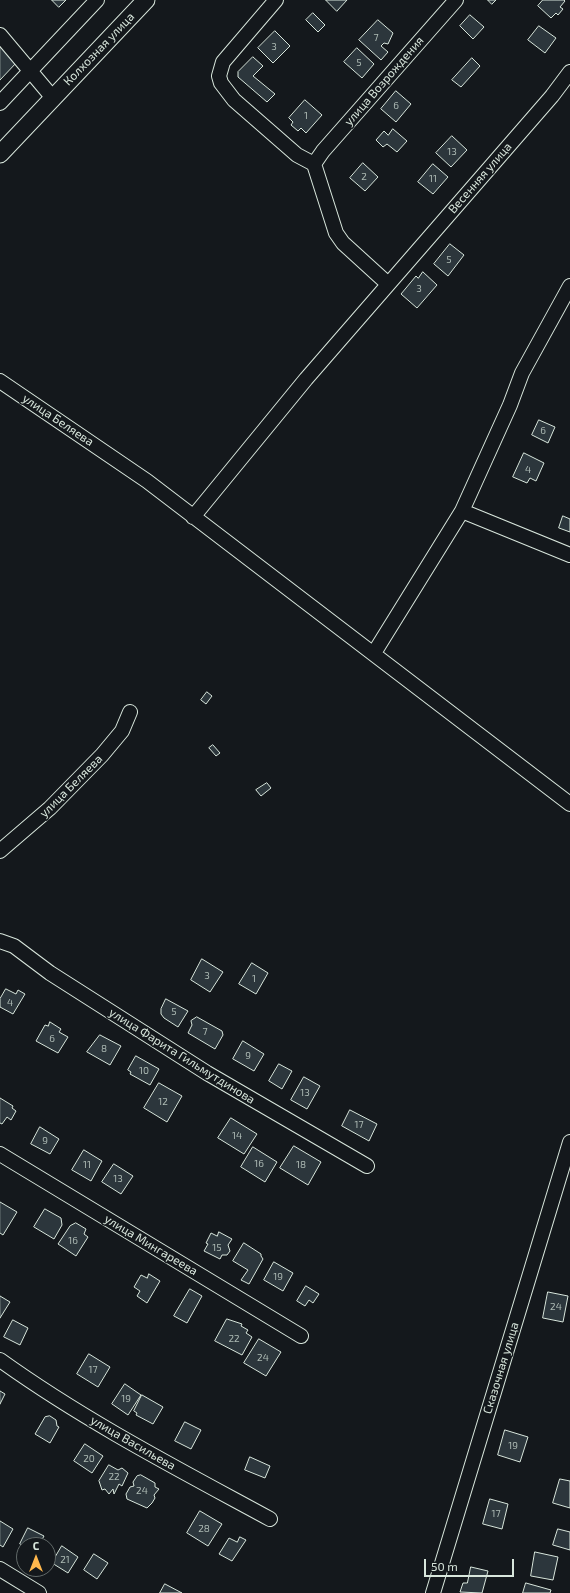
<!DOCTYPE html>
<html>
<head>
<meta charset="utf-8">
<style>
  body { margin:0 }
  #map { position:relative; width:570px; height:1593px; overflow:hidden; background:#14181c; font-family:"Exo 2",sans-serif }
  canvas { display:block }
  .north { position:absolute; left:16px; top:1537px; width:40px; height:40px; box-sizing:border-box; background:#14181c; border:1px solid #626a69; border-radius:50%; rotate:0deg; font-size:11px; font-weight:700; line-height:16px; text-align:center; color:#d8e6dc }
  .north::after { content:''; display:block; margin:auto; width:14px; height:18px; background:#ffb74d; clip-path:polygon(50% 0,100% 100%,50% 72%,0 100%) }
  .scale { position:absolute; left:424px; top:1559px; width:90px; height:18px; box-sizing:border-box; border:2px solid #d8e6dc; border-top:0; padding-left:5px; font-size:12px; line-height:14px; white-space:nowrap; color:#d8e6dc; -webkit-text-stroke:3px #14181c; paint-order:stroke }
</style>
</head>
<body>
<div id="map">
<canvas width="570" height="1593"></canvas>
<div class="north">С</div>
<div class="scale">50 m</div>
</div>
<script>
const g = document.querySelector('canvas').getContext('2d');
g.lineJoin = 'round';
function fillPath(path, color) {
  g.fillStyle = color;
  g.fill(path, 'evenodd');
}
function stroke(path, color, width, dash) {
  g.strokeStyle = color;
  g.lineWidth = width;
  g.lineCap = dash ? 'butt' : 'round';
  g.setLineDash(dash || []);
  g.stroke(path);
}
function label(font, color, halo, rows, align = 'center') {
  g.font = font + ' "Exo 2",sans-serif';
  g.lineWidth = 3;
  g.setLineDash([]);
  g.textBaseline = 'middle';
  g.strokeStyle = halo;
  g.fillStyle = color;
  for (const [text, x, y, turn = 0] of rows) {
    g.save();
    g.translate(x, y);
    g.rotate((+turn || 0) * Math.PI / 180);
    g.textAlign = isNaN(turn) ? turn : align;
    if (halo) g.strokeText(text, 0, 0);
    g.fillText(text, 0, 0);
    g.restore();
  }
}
const building = new Path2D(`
  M52,0h14l-7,7z
  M326,0h21l-10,11z
  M488,0h8l-4,4z
  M543,0h21l1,1 -5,6 3,2 -5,6 -2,-2 -5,5 -13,-12z
  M313,13l12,12 -7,7 -12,-12z
  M470,15l14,12 -11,12 -13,-13z
  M378,20l15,13 -5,11 -4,-1 -3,3 7,6 -7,8 -22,-20z
  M539,26l17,12 -11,15 -17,-13z
  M275,31l15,15 -17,17 -15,-15z
  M0,47l17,15 -17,18z
  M357,48l17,16 -12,14 -18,-16z
  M253,57l10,9 -10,10 22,18 -8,8 -29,-25v-5z
  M472,58l8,8 -19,21 -9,-7z
  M396,91l15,13 -15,18 -15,-13z
  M305,100l17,15 -16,18 -5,-5 -3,3 -7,-6 2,-3 -4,-4z
  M393,129l14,12 -10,11 -10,-8 -4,3 -7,-7 8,-9 4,4z
  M452,136l15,14 -16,17 -15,-14z
  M363,163l15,14 -13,14 -15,-13z
  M433,164l15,13 -15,17 -15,-12z
  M450,244l14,11 -16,21 -14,-12z
  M423,272l14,13 -20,23 -16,-14 15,-18 2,2z
  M539,420l16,7 -7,16 -16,-8z
  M524,453l20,10 -8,18 -6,-3 -3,5 -14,-6z
  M563,516l7,3v13l-11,-4z
  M207,692l5,4 -6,8 -5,-4z
  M213,745l7,8 -4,3 -7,-8z
  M267,783l4,5 -10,8 -5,-6z
  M202,959l21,13 -13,20 -19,-12z
  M252,963l16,10 -12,21 -17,-10z
  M6,989l10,5 2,-4 7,4 -12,20 -13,-7v-8z
  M166,999l22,12 -10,16 -14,-9 -3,-4v-5z
  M197,1017l25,14 1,4 -8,14 -27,-16 4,-8 -1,-4z
  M50,1022l11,7 -2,3 9,5 -10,16 -22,-12 9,-16 3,1z
  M100,1035l21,11 -11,19 -23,-13z
  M243,1041l21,13 -10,17 -21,-12z
  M136,1056l23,13 -9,16 -20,-11 1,-2 -3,-2z
  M279,1064l13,7 -10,18 -13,-8z
  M304,1077l16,9 -13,23 -16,-9z
  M159,1083l23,13 -15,26 -23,-14z
  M0,1098l13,8 -1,2 4,3 -5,9 -4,-3 -5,7 -2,-1z
  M350,1110l27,14 -8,17 -27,-15z
  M231,1118l26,16 -13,20 -26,-16z
  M40,1127l19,12 -9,15 -19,-10z
  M294,1146l27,16 -13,23 -28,-17z
  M253,1147l24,15 -12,20 -24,-15z
  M84,1150l18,11 -11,20 -19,-11z
  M114,1164l19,12 -12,18 -19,-12z
  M0,1202l17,10 -14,23 -3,-2z
  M45,1209l16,9 1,7 -8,14 -20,-12z
  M76,1223l10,6 -2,5 4,3 -12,19 -18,-12 12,-18z
  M219,1232l13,7 -4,6 2,6 -3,4h-5l-2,4 -16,-8 4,-7 -2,-1 5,-10 6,3z
  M244,1243l17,11v2l2,3 -14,25 -8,-4 7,-10 -15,-9z
  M274,1262l19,11 -10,18 -19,-11z
  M149,1274l11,7 -13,22 -10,-7 3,-5 -6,-4 7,-12 6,3z
  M306,1286l13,8 -6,9 -4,-3 -4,6 -8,-5z
  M190,1289l12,7 -15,27 -13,-7z
  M548,1292l20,4 -5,26 -20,-4z
  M0,1296l10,6 -10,16z
  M227,1319l15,5 -1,2 7,4 -2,3 6,4 -10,18 -27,-14z
  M13,1320l15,8 -8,17 -16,-8z
  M259,1339l22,13 -15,24 -22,-13z
  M89,1354l21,13 -12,20 -21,-13z
  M125,1384l16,11 -13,20 -16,-11z
  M0,1391l5,3 -5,10z
  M142,1395l21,12 -10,17 -17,-9 1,-2 -3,-2z
  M50,1416l6,4 1,6 2,1 -9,16 -15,-9 10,-17z
  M185,1422l16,8 -10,19 -16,-8z
  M505,1430l23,7 -8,25 -22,-7z
  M85,1444l18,12 -11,17 -18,-12z
  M250,1457l20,9 -5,12 -20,-8z
  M109,1465l9,5 4,-2 6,5 -6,13 -3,-2 -5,10 -1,-5 -4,5 -4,-5 -3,1 -3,-9z
  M141,1475l14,8v4l4,2 -5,6 1,3 -3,5 -5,5 -20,-9 -1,-5 4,-7 4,-1 -1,-4 4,-6z
  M560,1479l10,2v27l-17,-5z
  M490,1499l18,5 -6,25 -19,-5z
  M200,1511l22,13 -14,22 -21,-13z
  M0,1521l13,8 -10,18 -3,-2z
  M28,1528l16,8 -5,9h-15v1l-4,-2z
  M558,1529l12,3v18l-17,-5z
  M240,1537l6,3 -14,21 -13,-7 10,-16 8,4z
  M62,1546l16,11 -10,16 -16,-10z
  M535,1552l23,5 -5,23 -22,-4z
  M94,1554l14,9 -11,16 -13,-9z
  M471,1567l17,4 -6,22 -22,-1 3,-9h4z
  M526,1583l25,7 -1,3h-27z
  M165,1584l17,9h-22z`);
const minor = new Path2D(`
  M276,0l-53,62 -4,14 2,7 13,17 63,55 17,9 22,69 7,10 45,41
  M0,35l53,63
  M0,103l97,-103
  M314,164l9,-13 133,-151
  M0,381l147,100 423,323
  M462,511l108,44
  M193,517l113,-138 246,-283 18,-24
  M374,653l88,-142 48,-106 12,-32 48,-87
  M0,851l50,-43 52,-53 20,-24 8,-19
  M0,941l14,5 36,27 157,100 160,93
  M0,1154l301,182
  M0,1360c85,61 178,109 270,159
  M0,1569l39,24
  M433,1593l137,-451`);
const major = new Path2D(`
  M0,154l146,-154`);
const numberNames = [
  ["7",376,38],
  ["3",274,47],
  ["5",359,63],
  ["6",396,106],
  ["1",306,116],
  ["13",452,152],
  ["2",364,177],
  ["11",433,179],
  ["5",449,260],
  ["3",419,289],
  ["6",543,431],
  ["4",528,470],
  ["3",207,976],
  ["1",254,979],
  ["4",10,1003],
  ["5",174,1012],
  ["7",205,1032],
  ["6",52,1039],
  ["8",104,1049],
  ["9",248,1056],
  ["10",144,1071],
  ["13",305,1093],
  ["12",163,1102],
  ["17",359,1125],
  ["14",237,1136],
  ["9",45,1141],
  ["16",259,1164],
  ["11",87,1165],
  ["18",301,1165],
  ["13",118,1179],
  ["16",73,1241],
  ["15",217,1248],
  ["19",278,1277],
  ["24",556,1307],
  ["22",234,1339],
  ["24",263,1358],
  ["17",93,1370],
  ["19",126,1399],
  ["19",513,1446],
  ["20",89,1459],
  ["22",114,1477],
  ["24",142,1491],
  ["17",496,1514],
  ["28",204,1529],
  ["21",65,1560]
];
const streetNames = [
  ["Колхозная улица",99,49,-46],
  ["улица Возрождения",384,81,-49],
  ["Весенняя улица",480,178,-49],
  ["улица Беляева",58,420,34],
  ["улица Беляева",71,786,-45],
  ["улица Фарита Гильмутдинова",182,1056,32],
  ["улица Мингареева",151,1245,31],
  ["Сказочная улица",501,1368,-73],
  ["улица Васильева",133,1443,30]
];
fillPath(building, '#2c363c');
stroke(building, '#d8e6dc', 1);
stroke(minor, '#d8e6dc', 16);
stroke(major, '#d8e6dc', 19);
stroke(minor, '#14181c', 14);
stroke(major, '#14181c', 17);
label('10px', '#adbab4', null, numberNames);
label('12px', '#d8e6dc', '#14181c', streetNames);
</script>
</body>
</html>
